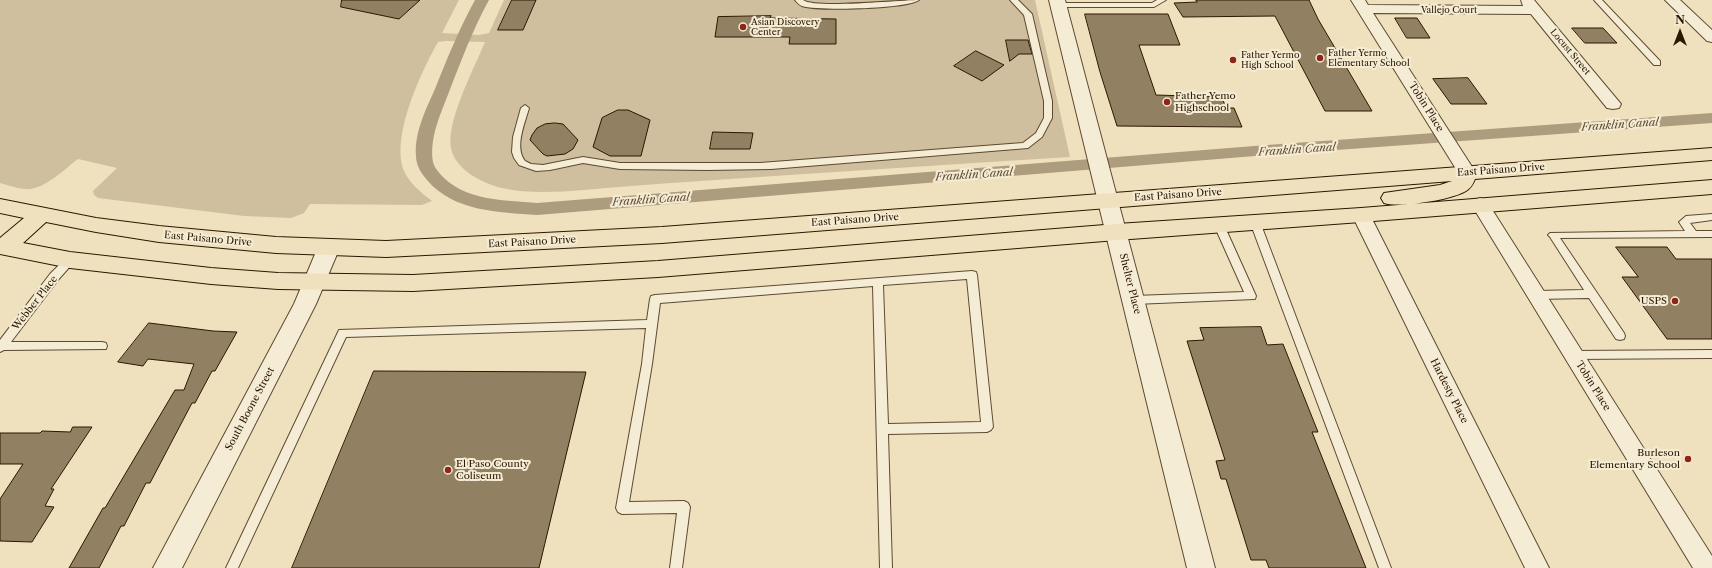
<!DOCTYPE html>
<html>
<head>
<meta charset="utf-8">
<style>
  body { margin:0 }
  #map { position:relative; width:1712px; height:568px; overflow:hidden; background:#f0e1be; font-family:"Libre Caslon Text",serif }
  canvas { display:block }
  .north { position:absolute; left:1660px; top:12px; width:40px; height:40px; -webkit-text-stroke:3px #f5ecd5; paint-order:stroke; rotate:0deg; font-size:11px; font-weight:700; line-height:16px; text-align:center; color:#2c1700 }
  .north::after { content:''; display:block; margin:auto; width:14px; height:18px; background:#2c1700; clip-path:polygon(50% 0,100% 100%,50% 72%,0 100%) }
</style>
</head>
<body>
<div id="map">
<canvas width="1712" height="568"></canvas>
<div class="north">N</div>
</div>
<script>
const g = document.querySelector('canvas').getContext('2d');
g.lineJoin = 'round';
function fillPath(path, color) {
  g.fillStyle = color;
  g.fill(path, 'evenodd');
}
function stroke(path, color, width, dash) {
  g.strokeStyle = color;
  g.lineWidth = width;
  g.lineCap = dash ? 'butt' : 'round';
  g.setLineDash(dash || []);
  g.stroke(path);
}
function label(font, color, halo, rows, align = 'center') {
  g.font = font + ' "Libre Caslon Text",serif';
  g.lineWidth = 4;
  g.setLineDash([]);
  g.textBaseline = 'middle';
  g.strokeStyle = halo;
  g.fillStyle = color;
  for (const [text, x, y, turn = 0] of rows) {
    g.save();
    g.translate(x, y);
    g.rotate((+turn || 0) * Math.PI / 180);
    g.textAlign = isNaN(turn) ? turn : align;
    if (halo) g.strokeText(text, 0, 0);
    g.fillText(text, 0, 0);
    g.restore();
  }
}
const green = new Path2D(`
  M0,0h459l-17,33 37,2 10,-2 15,-33h531l35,157c-128,8 -256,16 -384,25 -34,2 -68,5 -102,8 -27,2 -55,4 -82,-2 -18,-4 -44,-17 -50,-36 -9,-26 23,-85 33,-110l-39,-1 -8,1c-17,30 -49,98 -33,131 6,12 17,20 27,28l-10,4 -112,-1 -6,9 -13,5 -47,-2 -146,-18 -4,-3 -1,-4 24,-23 -39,-9c-15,11 -34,32 -54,30 -8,-1 -16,-4 -24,-6z`);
const canal = new Path2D(`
  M475,0h14c-16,29 -28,61 -40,92 -8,21 -20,46 -16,70 1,5 5,9 8,13 24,26 63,25 96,28l730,-58 445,-32v10l-445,32 -730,60c-38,-3 -83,-3 -110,-35 -6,-7 -11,-15 -11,-24 -2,-23 10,-47 19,-67 12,-30 24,-60 40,-89z`);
const building = new Path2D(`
  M342,0h78l-21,19 -58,-12z
  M512,0h24l-13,30h-25z
  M1196,0h113l9,19 54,92h-47l-50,-95 -92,1 -9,-14 23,-1z
  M1085,14h83l12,31h-41l17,50 65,2 6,11h7l8,19 -125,-1 -17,-54z
  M771,16l-1,2 66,1v25h-47l1,-7h-75l3,-20z
  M1395,18h22l13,20h-23z
  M1572,28h31l14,15h-32z
  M1006,40h22l4,14h-13l-9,7z
  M976,51l28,14 -22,16 -28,-15z
  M1468,78l19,26h-36l-18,-25z
  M618,110h10l22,10 -9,36h-31l-17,-9 9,-29z
  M555,123l8,1 15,16 -5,9 -8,5 -18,2 -4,-2 -13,-14 2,-5 5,-7 8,-4z
  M713,132l40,1 -3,16h-40z
  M1616,247h51l9,12h36v80h-45l-45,-62h16z
  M149,323l64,8 24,1 -22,39h-3l-17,32h-3l-42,80h-4l-22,43h-3l-22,42h-30l34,-60h2l70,-118h9l10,-26 -46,-5 -5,7 -25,-4z
  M1261,327l6,18 16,-1 35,88h-6l54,136h-97l-3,-8h-15l-25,-81h-5l-5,-18 9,-1 -38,-119 17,-1 -4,-12z
  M374,371l212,1 -47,196h-247z
  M73,427h19l-41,62h3l-9,17 9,1 -22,35 -32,-1v-42l23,-35h-23v-31h40l2,-2 28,1z`);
const service = new Path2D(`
  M795,0h8c11,9 97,0 116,0 -12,9 -101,11 -117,6 -3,-1 -5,-4 -7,-6z
  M1010,0h8l14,14 20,87v17l-10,19 -14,11 -257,21 -64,1 -87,-1 -37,-6 -33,7 -14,1 -17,-6 -5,-7 -2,-6 1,-15 8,-29 4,-3 4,3c-4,15 -15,39 -4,53l6,3 12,1 40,-8 37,6h140l263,-20 13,-10 8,-15v-17l-20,-86z
  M1157,0h9l-12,7h-96l-4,-2 4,-2h94z
  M1594,0h8l58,61v4h-6z
  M1712,214v6l-22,3 6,8h16v6l-152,1 64,95 1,3 -1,3 -4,1 -4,-1 -27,-41 -53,1 -4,-1 -1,-3 1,-3 4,-1 48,-1 -34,-53 -2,-2 2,-2 135,-2 -6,-9 7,-6z
  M1255,219l5,3 131,346h-12l-129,-346z
  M1219,222l5,3 32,71 -1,3 -121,5 -4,-1 -1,-3 1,-3 4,-1 110,-4 -30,-67z
  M70,256l3,1 2,3 -2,3 -15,17 -47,62h91l4,1 1,3 -1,3 -102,1 -4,2v-12l50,-66 17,-17z
  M972,271l4,1 1,3 16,152 -2,3 -4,2 -99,2 4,134h-12l-7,-282 -213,17 -8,61 -23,138 55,-1 4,2 2,4 -8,61h-12l7,-55 -55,1 -4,-2 -2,-4 26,-144 4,-36 -300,9 -108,231h-12l113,-238 308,-10 3,-21 1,-3 4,-1zM967,279l14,143 -93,2 -5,-139z
  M1712,350v8l-139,1 -4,-1 -1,-3 1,-3 4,-1z`);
const minor = new Path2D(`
  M1351,0h14l3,5 155,1 -2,-6h13l87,104 -2,4 -6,1 -6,-1 -76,-94 -158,-1 103,160 -3,4 -6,2 -6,-2z
  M1665,0h15l32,30v12l-5,-1z
  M1480,198l6,2 226,356v12h-19l-222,-364 3,-4z
  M1361,209l6,2 3,4 179,353h-24l-173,-353 3,-4z`);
const tertiary = new Path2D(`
  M1049,0h16l150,568h-28z
  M329,239l8,3 3,5 -24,57 -134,264h-29l141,-264 24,-57 3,-5z`);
const primary = new Path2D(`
  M1712,148v12l-237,19c-2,5 -4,9 -9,12 -15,9 -66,17 -82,12l-3,-5 3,-5 56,-8 12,-4 -790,62 -276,14 -110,-4 -117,-11 -63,-10 -50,-10 -23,21 47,9 141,16 67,5 135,2 245,-14 459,-37 244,-16 351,-28v14l-351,28 -244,18 -459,37 -245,14 -135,-2 -67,-5 -141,-16 -70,-14v-16l24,-20 -24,-5v-14l96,19 63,8 117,11 110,4 276,-14z`);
const markers = [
  [743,27,4,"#8f2418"],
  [1320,58,4,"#8f2418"],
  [1233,60,4,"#8f2418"],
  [1167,102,4,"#8f2418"],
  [1675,301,4,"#8f2418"],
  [1688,459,4,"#8f2418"],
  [448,470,4,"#8f2418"]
];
const farStreetnames = [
  ["Vallejo Court",1449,10],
  ["Locust Street",1570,52,50]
];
const farPoinames = [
  ["Asian Discovery",751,22],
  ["Center",751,32],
  ["Father Yermo",1328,53],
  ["Elementary School",1328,63],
  ["Father Yermo",1241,55],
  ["High School",1241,65]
];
const poiNames = [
  ["Father Yemo",1175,96],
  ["Highschool",1175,108],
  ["USPS",1667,301,"right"],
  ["Burleson",1680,453,"right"],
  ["Elementary School",1680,465,"right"],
  ["El Paso County",456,464],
  ["Coliseum",456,476]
];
const streetNames = [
  ["Tobin Place",1426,107,58],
  ["East Paisano Drive",1501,170,-4],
  ["East Paisano Drive",1178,195,-4],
  ["East Paisano Drive",855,220,-4],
  ["East Paisano Drive",208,239,5],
  ["East Paisano Drive",532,242,-3],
  ["Shelter Place",1130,284,76],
  ["Webber Place",35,303,-52],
  ["Tobin Place",1593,386,58],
  ["Hardesty Place",1449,391,63],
  ["South Boone Street",250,409,-62]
];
const waterNames = [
  ["Franklin Canal",1620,125,-4],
  ["Franklin Canal",1297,150,-4],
  ["Franklin Canal",974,175,-4],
  ["Franklin Canal",651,200,-4]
];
fillPath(green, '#cfbf9e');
fillPath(canal, '#ad9c7d');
fillPath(building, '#928063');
stroke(building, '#2c1700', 1);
stroke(service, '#5d4a30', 2);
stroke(minor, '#5d4a30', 2);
stroke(tertiary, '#5d4a30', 2);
stroke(primary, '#2c1700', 2);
fillPath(service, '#f5ecd5');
fillPath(minor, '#f5ecd5');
fillPath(tertiary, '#f5ecd5');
fillPath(primary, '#f0e1be');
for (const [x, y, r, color] of markers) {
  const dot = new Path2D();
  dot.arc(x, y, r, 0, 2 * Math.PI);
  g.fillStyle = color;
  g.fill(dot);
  stroke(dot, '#f5ecd5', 1.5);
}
label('9px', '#2c1700', '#f5ecd5', farStreetnames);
label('9px', '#2c1700', '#f5ecd5', farPoinames, 'left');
label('10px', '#2c1700', '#f5ecd5', poiNames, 'left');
label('10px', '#2c1700', '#f5ecd5', streetNames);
label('italic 11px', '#604c32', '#f5ecd5', waterNames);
</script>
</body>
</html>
